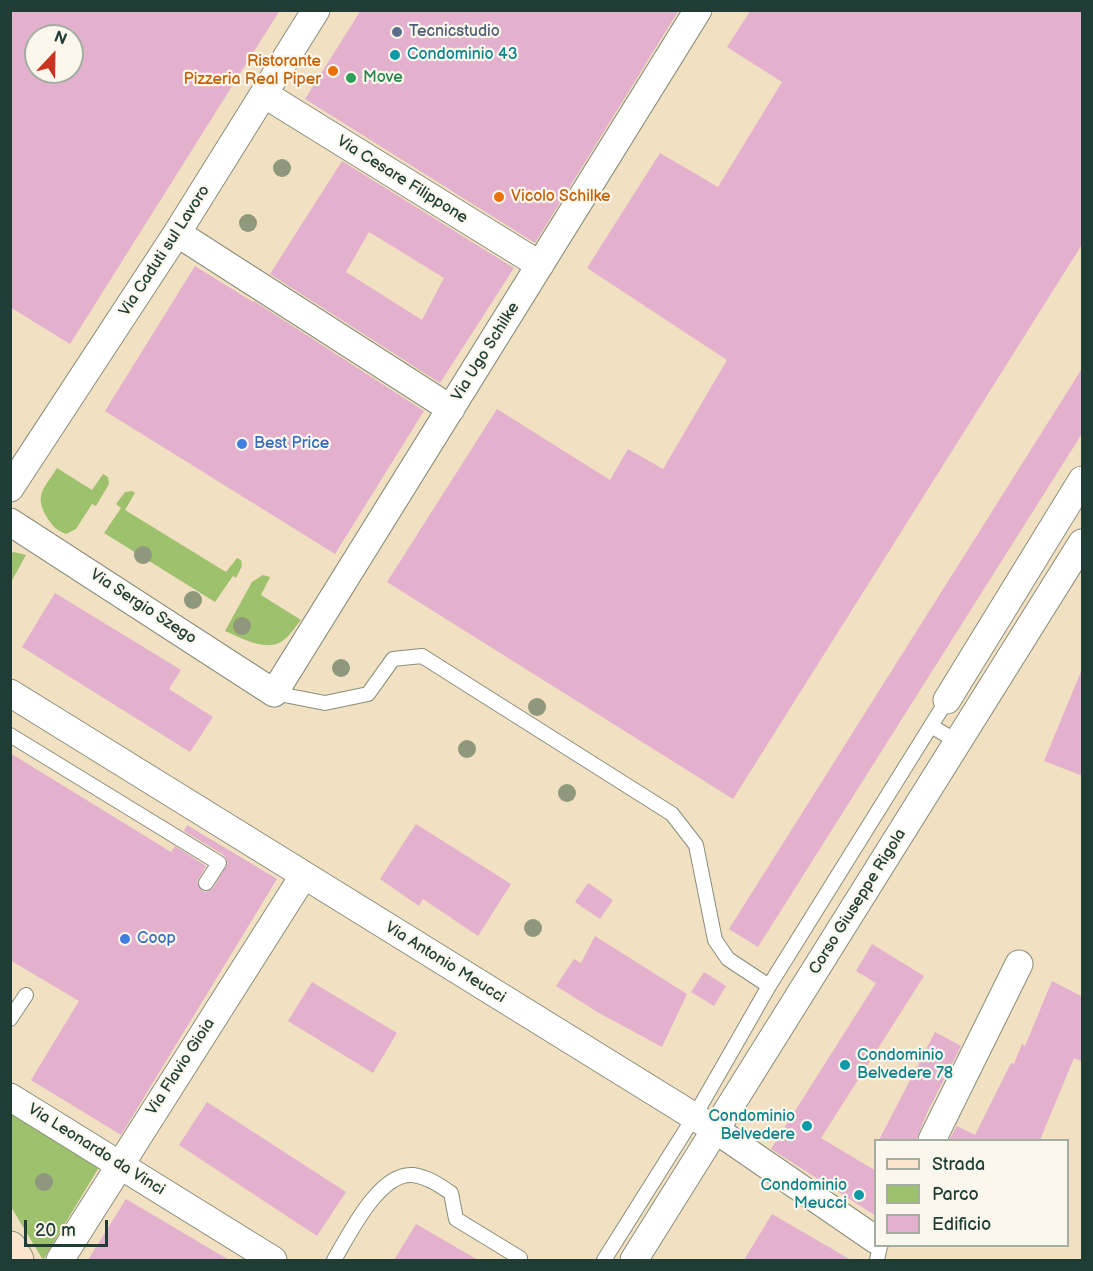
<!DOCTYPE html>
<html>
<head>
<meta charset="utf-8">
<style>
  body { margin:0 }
  #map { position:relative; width:1093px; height:1271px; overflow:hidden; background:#f2e0c2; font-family:"Balsamiq Sans",sans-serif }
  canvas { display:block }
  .frame { position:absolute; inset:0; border:12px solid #1f3d34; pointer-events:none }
  .legend { position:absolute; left:874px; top:1139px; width:195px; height:108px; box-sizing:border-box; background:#fbf7ec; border:2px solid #a3ada2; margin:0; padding:8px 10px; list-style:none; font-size:18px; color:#1f3d34 }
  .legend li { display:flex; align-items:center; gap:12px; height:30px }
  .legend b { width:30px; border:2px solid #a3ada2 }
  .north { position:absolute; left:24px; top:24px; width:60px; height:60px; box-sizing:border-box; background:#fbf7ec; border:2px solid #a3ada2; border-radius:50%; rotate:22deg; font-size:16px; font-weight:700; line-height:24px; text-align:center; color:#1f3d34 }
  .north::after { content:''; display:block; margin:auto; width:21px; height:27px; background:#c8321e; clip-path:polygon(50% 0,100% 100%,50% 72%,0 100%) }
  .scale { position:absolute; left:24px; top:1220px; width:84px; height:27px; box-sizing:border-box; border:3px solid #1f3d34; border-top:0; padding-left:8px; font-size:18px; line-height:21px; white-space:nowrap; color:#1f3d34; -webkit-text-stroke:4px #fbf7ec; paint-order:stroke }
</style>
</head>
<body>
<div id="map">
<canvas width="1093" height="1271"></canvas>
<div class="frame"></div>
<ul class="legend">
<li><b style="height:8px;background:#fce5cf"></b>Strada</li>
<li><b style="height:16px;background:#9dc16c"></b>Parco</li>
<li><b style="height:16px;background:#e3b0cd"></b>Edificio</li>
</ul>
<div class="north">N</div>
<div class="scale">20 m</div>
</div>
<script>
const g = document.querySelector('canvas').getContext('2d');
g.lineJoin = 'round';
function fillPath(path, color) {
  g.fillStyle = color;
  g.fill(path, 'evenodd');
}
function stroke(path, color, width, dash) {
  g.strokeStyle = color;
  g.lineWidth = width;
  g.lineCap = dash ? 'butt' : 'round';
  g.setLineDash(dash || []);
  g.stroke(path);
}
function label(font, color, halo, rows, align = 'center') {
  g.font = font + ' "Balsamiq Sans",sans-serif';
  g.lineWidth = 4.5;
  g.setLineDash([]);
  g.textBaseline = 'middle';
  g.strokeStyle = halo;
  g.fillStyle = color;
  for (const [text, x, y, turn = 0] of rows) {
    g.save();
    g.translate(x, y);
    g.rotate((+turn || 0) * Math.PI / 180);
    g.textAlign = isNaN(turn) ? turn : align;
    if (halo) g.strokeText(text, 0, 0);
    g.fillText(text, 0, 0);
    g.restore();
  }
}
const green = new Path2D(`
  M57,468l35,22 11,-16 5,3 1,7 -13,22 -4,-2 -16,25 -10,5c-8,-3 -13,-7 -18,-15 -15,-24 -4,-30 9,-51z
  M132,491l3,2 -10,17 101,62 11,-14 4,2 1,6 -6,12 -3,-2 -18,26 -111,-69 17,-25 -5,-4 9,-12z
  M14,552l12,3 -15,27v-29z
  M263,575l7,2 -9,18 40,25c-5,6 -10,14 -16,19 -17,15 -43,-1 -60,-8l27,-49z
  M10,1111l91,53 -58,96 -32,-53z`);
const building = new Path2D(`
  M10,10h270l-210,334 -60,-37zM36,36h36v36h-36z
  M361,10h318l-144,233 -230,-144z
  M751,10h332v233l-350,556 -346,-217 110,-173 113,71 18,-31 35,20 64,-109 -140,-92 73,-115 58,34 64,-105 -55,-35z
  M342,161l172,107 -74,115 -170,-109zM369,232l75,46 -22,42 -76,-48z
  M195,266l58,36 1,-1 170,110 -89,143 -230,-143z
  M1083,367v65l-325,515 -29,-18z
  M55,593l126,77 -12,19 44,28 -23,35 -168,-105z
  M1082,669h1v107l-39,-15z
  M10,753l161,99 4,-6 31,20 -9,16 5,9 4,1 7,-4 15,-25 -4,-8 -40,-24 3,-6 90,54 -156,256 -90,-55 48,-79 -69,-41z
  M416,824l95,60 -33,52 -55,-37 -4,7 -39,-27z
  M588,883l25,17 -13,19 -25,-17z
  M595,936l92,58 -25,53 -63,-34 -43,-27 18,-27 7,4z
  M872,944l52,32 -103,162 55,33v45l-105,-67 105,-166 -20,-12z
  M704,972l22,14 -12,20 -23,-14z
  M1052,981l31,16v65l-9,-4 -34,82h-91l8,-14 18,9 36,-72 3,1 8,-20 3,2z
  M312,982l85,51 -24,40 -85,-52z
  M935,1032l26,14 -33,65 -12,29h-37z
  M207,1102l139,90 -29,44 -138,-91z
  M126,1199l103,61h-141z
  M772,1214l79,46h-107z
  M416,1224l62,36h-84z`);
const lane = new Path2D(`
  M274,693l51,10 43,-9 25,-35 29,-3 250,158 24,31 19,95 13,19 41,27
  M931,726l27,16
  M10,735l209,128 -13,20
  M10,1019l16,-24
  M334,1260c15,-25 45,-88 79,-85 15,2 26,10 38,18l5,26 64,39
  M604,1260l90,-143 75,-131 178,-286
  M877,1260l3,-14`);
const street = new Path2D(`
  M264,94l276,171
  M177,233l274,176
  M10,488l167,-255 139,-223
  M10,522l264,171 424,-683
  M10,693l706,437 160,110
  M947,700l135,-220
  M10,1097l263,163
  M932,1140l87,-176
  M60,1260l244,-385
  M634,1260l448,-717`);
const secondary = new Path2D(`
  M10,1248l7,12`);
const trees = [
  [282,168],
  [248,223],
  [143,555],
  [193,600],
  [242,626],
  [341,668],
  [537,707],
  [467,749],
  [567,793],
  [533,928],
  [44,1182]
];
const markers = [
  [397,32,6,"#5c6f8a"],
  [395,55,6,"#0f9aa8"],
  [333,71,6,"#e8710a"],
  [351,78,6,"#2e9e5b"],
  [499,197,6,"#e8710a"],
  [242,444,6,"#3f7fe0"],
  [125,939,6,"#3f7fe0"],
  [845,1065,6,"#0f9aa8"],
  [807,1126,6,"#0f9aa8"],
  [859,1195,6,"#0f9aa8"]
];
const serviceNames = [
  ["Tecnicstudio",409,32]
];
const cultureNames = [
  ["Condominio 43",407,55],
  ["Condominio",857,1056],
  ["Belvedere 78",857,1074],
  ["Condominio",795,1117,"right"],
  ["Belvedere",795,1135,"right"],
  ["Condominio",847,1186,"right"],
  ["Meucci",847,1204,"right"]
];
const foodNames = [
  ["Ristorante",321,62],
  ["Pizzeria Real Piper",321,80],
  ["Vicolo Schilke",511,197,"left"]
];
const leisureNames = [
  ["Move",363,78]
];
const streetNames = [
  ["Via Cesare Filippone",402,180,32],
  ["Via Caduti sul Lavoro",165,251,-57],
  ["Via Ugo Schilke",486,352,-58],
  ["Via Sergio Szego",143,607,33],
  ["Corso Giuseppe Rigola",858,902,-58],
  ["Via Antonio Meucci",445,963,32],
  ["Via Flavio Gioia",181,1067,-57],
  ["Via Leonardo da Vinci",96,1150,32]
];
const shopNames = [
  ["Best Price",254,444],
  ["Coop",137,939]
];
fillPath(green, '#9dc16c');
fillPath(building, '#e3b0cd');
stroke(lane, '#888e7b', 16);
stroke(street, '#888e7b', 29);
stroke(secondary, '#888e7b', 35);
stroke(lane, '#fff', 14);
stroke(street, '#fff', 27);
stroke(secondary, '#fce5cf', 33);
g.fillStyle = '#8f987c';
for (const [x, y] of trees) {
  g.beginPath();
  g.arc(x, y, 9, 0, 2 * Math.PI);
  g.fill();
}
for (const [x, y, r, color] of markers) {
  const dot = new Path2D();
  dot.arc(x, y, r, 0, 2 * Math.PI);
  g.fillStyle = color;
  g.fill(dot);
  stroke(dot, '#fbf7ec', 2);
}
label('16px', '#4e5e75', '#fbf7ec', serviceNames, 'left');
label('16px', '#0d838f', '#fbf7ec', cultureNames, 'left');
label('16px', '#c56008', '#fbf7ec', foodNames, 'right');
label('16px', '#27864d', '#fbf7ec', leisureNames, 'left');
label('16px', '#1f3d34', '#fbf7ec', streetNames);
label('16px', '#366cbe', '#fbf7ec', shopNames, 'left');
</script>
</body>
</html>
